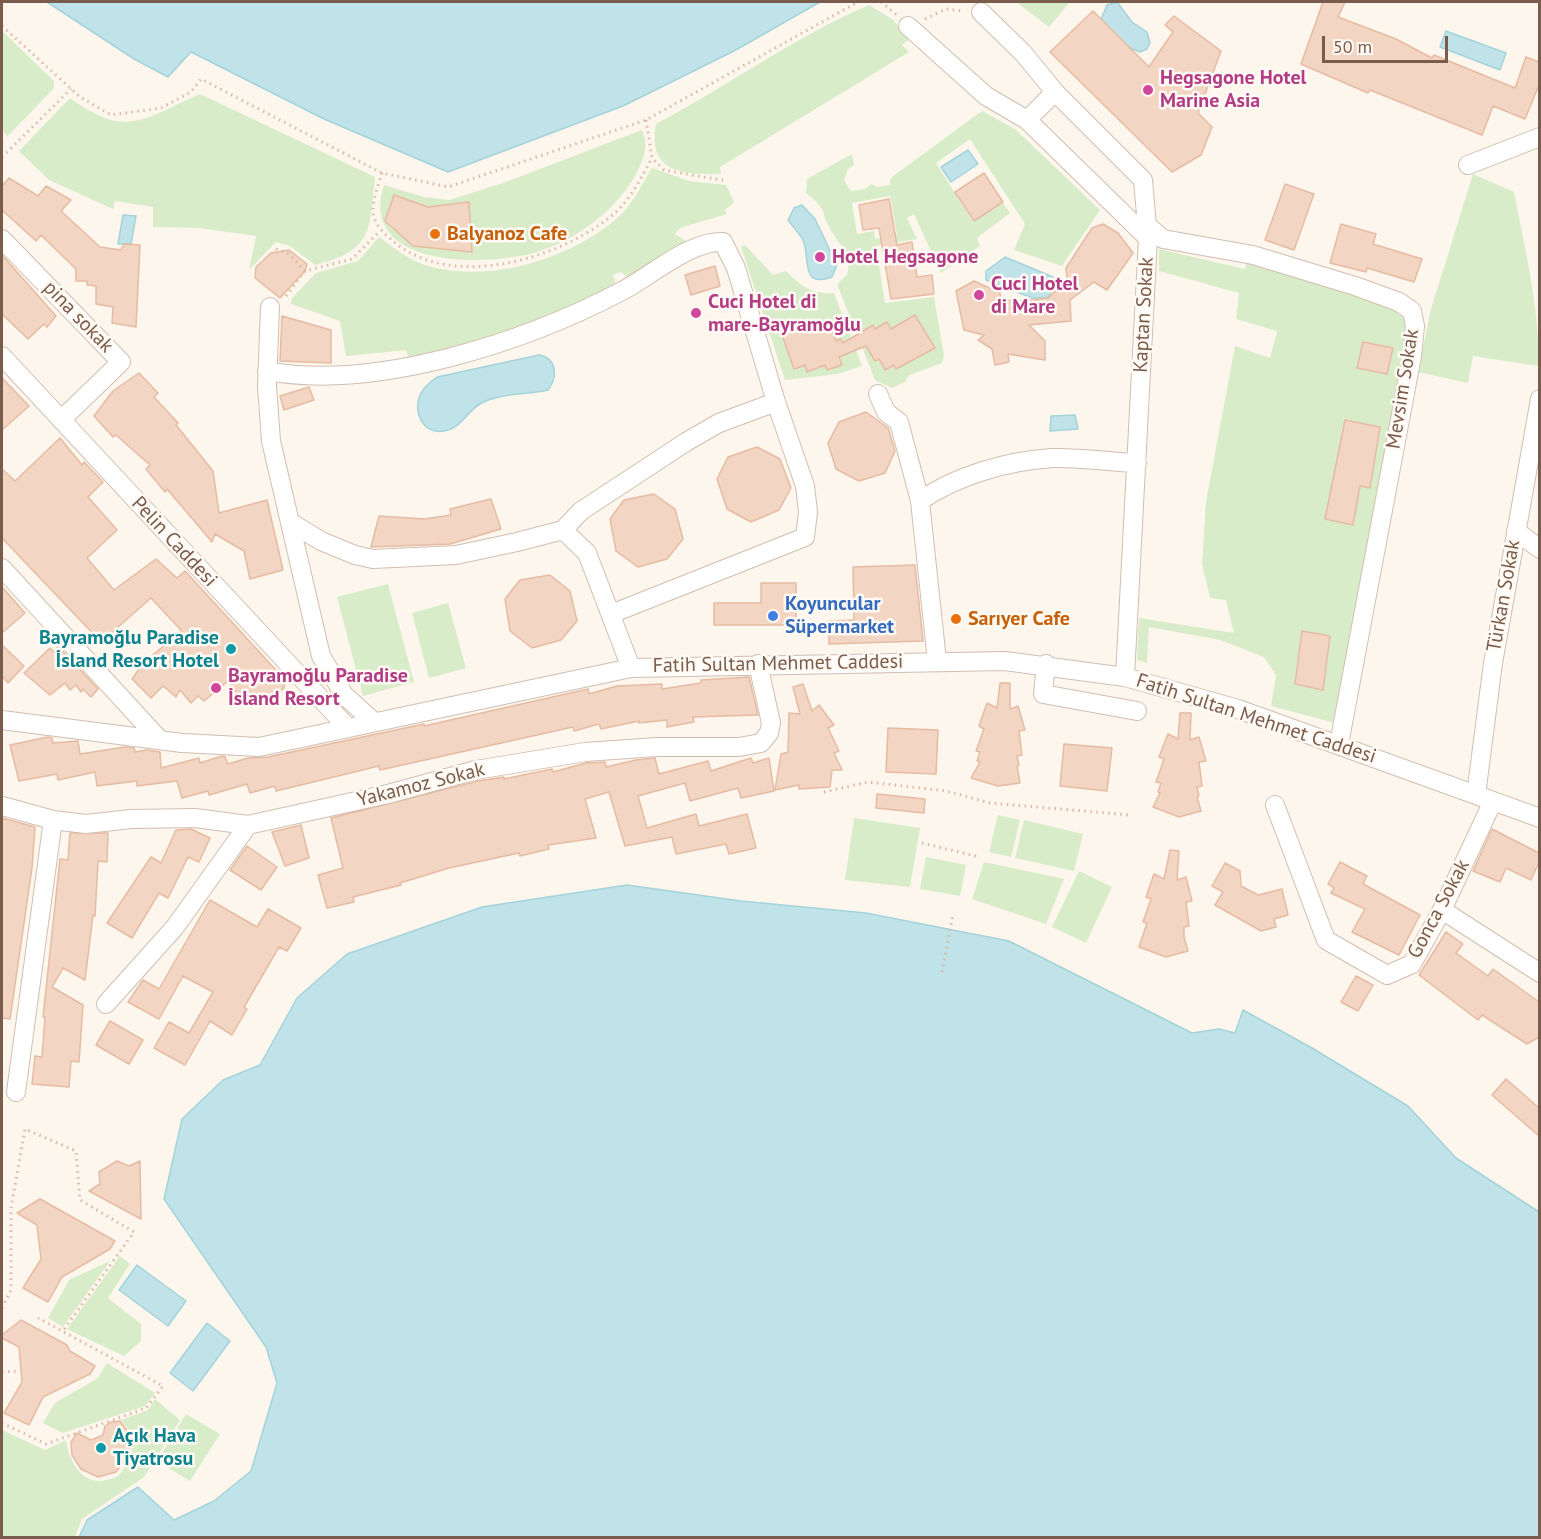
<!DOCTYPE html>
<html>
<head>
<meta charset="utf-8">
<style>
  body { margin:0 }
  #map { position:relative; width:1541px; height:1539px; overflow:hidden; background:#fdf6ec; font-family:"PT Sans",sans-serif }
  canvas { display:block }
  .frame { position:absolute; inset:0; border:3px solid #7a5c4d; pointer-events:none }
  .scale { position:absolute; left:1322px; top:36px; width:126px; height:27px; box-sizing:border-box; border:3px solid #7a5c4d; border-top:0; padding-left:8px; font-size:18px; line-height:21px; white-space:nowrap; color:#7a5c4d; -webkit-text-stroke:4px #fffaf3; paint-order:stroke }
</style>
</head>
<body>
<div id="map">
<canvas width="1541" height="1539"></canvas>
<div class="frame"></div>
<div class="scale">50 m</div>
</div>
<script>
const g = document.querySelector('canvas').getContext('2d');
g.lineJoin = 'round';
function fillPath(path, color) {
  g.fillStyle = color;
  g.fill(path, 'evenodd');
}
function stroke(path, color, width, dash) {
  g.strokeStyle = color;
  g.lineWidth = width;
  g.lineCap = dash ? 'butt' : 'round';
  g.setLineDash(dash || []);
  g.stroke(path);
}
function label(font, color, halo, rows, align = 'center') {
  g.font = font + ' "PT Sans",sans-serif';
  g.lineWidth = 5;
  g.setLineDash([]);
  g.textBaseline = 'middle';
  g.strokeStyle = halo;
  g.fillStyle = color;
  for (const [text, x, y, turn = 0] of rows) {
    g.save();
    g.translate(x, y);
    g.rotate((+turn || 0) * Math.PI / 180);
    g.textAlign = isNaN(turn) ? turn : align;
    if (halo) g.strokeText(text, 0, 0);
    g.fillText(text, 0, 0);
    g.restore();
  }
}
const green = new Path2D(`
  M1016,2h54l-21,25z
  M869,5l23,14 18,20 -8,6 7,7 -189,115 1,7c-39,1 -74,-2 -65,-50 72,-38 138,-87 213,-119z
  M2,31l52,50v7l-47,49 -5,-8z
  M200,94l175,83c-6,54 -1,73 -60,88l-25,-19 -14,-4 -27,28 7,-34 -57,-8 -46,-1v-20l-38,-6 -2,8 -64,-29 -30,-29 51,-53c57,42 75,20 130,-4z
  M982,111l33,18 85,81 -38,56 -48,-16 11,-26 -55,-85 -34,24 37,59 30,-19 7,10 -33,25 3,8 -39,27 -27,-59 -7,4 10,21 -41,7 9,57 49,-6 10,59 -2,7 -33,12 -4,7 -13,6 -17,-8 -38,-96 10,-9c6,-19 -6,-28 -15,-43 -13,-21 -2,-20 -26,-39l1,-14 45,-25 2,11 -6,4 -4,11 7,11 14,-2 6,-5 7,3 12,-2v-6l6,-5zM890,196l7,39 -22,4 -1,-8 -17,3 -5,-31z
  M642,130c8,17 0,33 -8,48 -21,34 -58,62 -97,74 -50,15 -180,17 -153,-67l40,12 25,3 54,-17z
  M652,168l37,13 37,4 8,17 -9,8 2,4 -47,14 -5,6 19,12 -64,33 -9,-7 -8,3 4,12 -129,53 -79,19 -3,-9 -60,6 -6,-35 -49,-17 1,-6 24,-25 42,-12 21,-24c14,10 27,21 43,27 62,21 144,-3 193,-44 16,-13 26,-34 37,-52z
  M1473,174l41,18c10,52 27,122 24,174l-65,-10 -5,27 -50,-11 13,-63z
  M745,245l28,30 13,-4c15,15 26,24 48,22l28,73 -24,8 -53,6 -44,-133z
  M1159,249l86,20 2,-9 148,49 10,11 4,15 -74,388 -64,-17 5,-31 -12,-18 -44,-17 -71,-13 -2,36 -10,-3 2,-42 95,15 -8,-33 -16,-2 -8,-34 4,-62 29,-156 35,12 7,-27 -41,-12 3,-26 -80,-22z
  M388,584l26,98 -51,14 -26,-99z
  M448,603l18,65 -37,10 -17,-65z
  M998,815l22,5 -9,37 -22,-5z
  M854,818l66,10 -10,59 -65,-7z
  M1024,820l59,14 -9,37 -59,-13z
  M926,857l40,8 -6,31 -40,-7z
  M984,862l80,17 -18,45 -74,-25z
  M1079,871l33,16 -26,56 -34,-16z
  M120,1256l10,8 -22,34 33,26v17l-17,15 -57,-27z
  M110,1261l-47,66 -15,-9 21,-38z
  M107,1363l48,30 -10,13 -82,27 -20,-10 12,-20 43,-25z
  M155,1399l25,21 -36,57 -62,42 -7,18h-73v-107l43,20 21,-10c3,21 16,46 40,40 5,-1 10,-2 13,-5 10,-11 13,-24 16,-38l-14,-17 27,-10z
  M186,1414l34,20 -30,47 -33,-20z`);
const water = new Path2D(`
  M47,2h773l-86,49 -111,55 -175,66 -124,-53 -133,-67 -23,25 -34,-18z
  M1117,2l15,20 15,10 3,11 -3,6 -7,3 -15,-6 -25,-24 7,-17z
  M1446,31l60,22 -6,17 -60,-23z
  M968,150l10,14 -27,18 -10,-15z
  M802,205l13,14 22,46 -5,12c-33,12 -21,-20 -29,-37 -4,-7 -10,-13 -15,-20l6,-12z
  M123,215l13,1 -5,28h-13z
  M1005,257l48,20 1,10 -6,11h-16l-46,-18v-9z
  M539,355c18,3 19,22 9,35 -21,5 -50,3 -68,14 -14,8 -18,24 -36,27 -22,4 -32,-21 -23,-38 4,-7 9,-11 16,-16z
  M1075,415l3,14 -28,2 1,-15z
  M627,885l114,16 125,12 143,28 183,92 27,-4 16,4 8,-23 69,38 96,58 48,52 83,54v325h-1460l8,-17 51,-33 36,33 40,-19 37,-30 26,-88 -11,-36 -102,-148 18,-80 41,-39 37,-15 37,-67 50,-44 135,-47z
  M137,1265l49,36 -18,25 -49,-36z
  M207,1323l23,18 -37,50 -23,-18z`);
const building = new Path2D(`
  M1323,2h22l-7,15 58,22 36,19 2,-3 81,33 11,-31 13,5v23l-14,34 -32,-13 -11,29 -112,-45 -2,3 -67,-29z
  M1093,11l56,56 24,-35 -8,-7 9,-9 47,35 -23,62 14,14 -11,28 -29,17 -122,-120z
  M984,173l19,29 -29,19 -19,-29z
  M9,178l29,18 8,-10 25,14 -10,11 39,36 21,3 3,-6 16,1 -4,82 -24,-4 1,-16 -17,-3v-18l-9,-1v-4h-11v-12l-35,-34 -5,6 -34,-31v-24z
  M1285,184l29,10 -20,56 -29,-10z
  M394,195l34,12 41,-5 3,50 -59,-6 -28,-25z
  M889,199l8,46 15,-3 5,35 15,-2 2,19 -43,5 -12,-71 -16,2 -4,-25z
  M1103,224l15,9 15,20 -26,37 -13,-8 -24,18 1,21 -42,4 16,16v19l-37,-6 1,8 -14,3 -3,-16 -14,-9 6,-5 -20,-5 -8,-39 18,-10 26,12 1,7 23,1 24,-3 19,-18 -1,-12 26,-40z
  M1341,224l35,10 -3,10 49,15 -8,23 -47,-14 -1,4 -36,-9z
  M289,250l18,14 -2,7 -25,27 -25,-20 1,-11 15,-14z
  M2,255l54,61 -9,11 -3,-3 -16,15 -26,-25z
  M715,266l5,20 -29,9 -6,-20z
  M915,315l20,33 -39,21 -2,-4 -9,5 -6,-11 -4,2 -9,-15 -27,11 3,8 -15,5 -2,-5 -18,7 -2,-7 -11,4 -14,-40 14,-5 4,9 26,-10 3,9 5,-2 4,11 5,-2 2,4 30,-18 2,4 12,-7 4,7z
  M282,316l49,14v33l-51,-2z
  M1363,342l30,6 -6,26 -30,-6z
  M139,373l19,20 -4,4 24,26 -2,2 37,46 6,42 48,-13 16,70 -33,9 -6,-28 -29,-17 -3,8 -45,-53 -2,3 -19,-23 4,-4 -34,-30 -3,2 -19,-21 19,-25z
  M2,378l27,28 -27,24z
  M309,387l5,13 -30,10 -4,-14z
  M866,412l22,16 7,23 -10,22 -26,8 -23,-12 -8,-26 11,-21z
  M1345,420l35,7 -10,61 -10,-2 -7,39 -28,-6z
  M60,438l22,27 2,-3 19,20 -15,15 29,33 -30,28 27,32 42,-31 21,19 8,-7 100,109 -1,8 -6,5 -35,8 -15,-20 -24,20 -6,-5 -7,7 -11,-13 -4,7 -13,-11 -12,12 -19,-19 12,-17 37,-30 -1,-3 -29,-31 -50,44 -99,-104v-69l13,12z
  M757,447l23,12 11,29 -12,22 -28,12 -24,-13 -10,-30 11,-22z
  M654,494l21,15 8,30 -16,20 -29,8 -22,-16 -6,-32 14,-19z
  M491,499l10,30 -51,15 -79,3 8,-31 46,3 26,-4 -1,-6z
  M915,565l8,76 -94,3v-23l25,-1 -1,-53z
  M550,575l20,16 7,30 -16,19 -29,8 -22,-17 -5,-32 15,-19z
  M761,583h35v42h-82v-22h47z
  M2,587l23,26 -23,20z
  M1302,631l28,5 -7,54 -28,-6z
  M2,645l22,21 -16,17 -6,-7z
  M58,646l40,43 -7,8 -8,-8 -2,3 -5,-7 -6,5 -5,-7 -15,12 -26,-22 26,-25 4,4z
  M749,677l9,38 -65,2 1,5 -27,5v-7l-28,3v-2l-38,8 -2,-5 -25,7 -1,-4 -193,43 -1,-4 -103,25 -1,-5 -25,7 -3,-9 -38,11 -1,-4 -26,7 -5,-17 -40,5v-5l-40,5 -2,-14 -37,8 -1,-6 -38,7 -9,-36 38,-8 4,1 1,5 25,-2 2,13 45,-7 9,1 1,4 12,-2 13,2 1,16 38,-10 1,5 22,-7 3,1 3,7 20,-6 20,-1 156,-33v2l164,-37 1,5 28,-8 45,-2v5l39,-6v-3z
  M1000,683h10v26l8,-3 7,24 -6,1 3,24 -5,1 2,9 -2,1 3,17 -22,3 -27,-8 9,-16 -3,-1 3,-9 -4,-1 8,-22 -5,-3 8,-23 10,5z
  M803,684l9,27 7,-6 15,20 -6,3 11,23 -5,2 8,17h-10l-2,17 -31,2v-4l-24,5 6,-36 7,-2 1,-39 11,1 -7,-27z
  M1180,713h11l-1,27 9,-3 7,24 -7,1 3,24 -5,1 2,9 -2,1 4,14 -22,6 -26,-10 7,-14 -2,-1 3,-9 -5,-1 8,-23 -5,-2 9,-23 10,5z
  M888,728l50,2 -2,44 -50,-2z
  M1064,744l48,4 -5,43 -47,-5z
  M655,758l4,16 49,-13 3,10 40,-13 2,5 16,-5 5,33 -33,7 -3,-10 -48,13 -5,-18 -47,13 9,32 49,-14 3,12 48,-12 9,34 -27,6 -3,-10 -50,10 -4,-17 -47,9 -16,-54 -24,7 11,39 -48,7 1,4 -29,7 -1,-3 -70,15 -49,15 1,2 -48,12 1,5 -27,6 -9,-33 25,-7 -12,-50 147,-37 26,-4v2l48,-10 1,3 33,-9 19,-1 1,5 30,-7z
  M877,794l48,5 -1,14 -48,-5z
  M2,818l33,9 -3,41 -22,151 -8,-1z
  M301,825l8,33 -24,8 -13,-34z
  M191,829l19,9 -11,24 -11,-5 -20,41 -9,-5 -27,45 -25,-15 44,-66 10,6 15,-33z
  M1492,829l47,24v9l-8,18 -25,-12 -6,14 -27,-11z
  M70,833h38l-1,29 -9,-1 -3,55 -2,-1 -8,65 -22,-12 -11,19 31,18 -4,57 -8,-1 -2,26 -37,-3 3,-28 7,1 3,-40h-2l17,-158 8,1z
  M247,846l30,21 -16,23 -31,-20z
  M1170,850l9,1 -2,29 9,-3 6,24 -6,1 3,24 -5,1v10l4,14 -22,6 -27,-10 8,-24 -4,-1 8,-23 -5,-2 8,-23 10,5z
  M1340,862l27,14 -4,8 57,31 -21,40 -47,-23 13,-23 -34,-16 3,-5 -6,-4z
  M1225,863l15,8 1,15 17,9 24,-6 6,26 -14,4 2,8 -15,4 -46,-26 8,-13 -11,-6z
  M210,900l47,27 11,-18 33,19 -14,23 -8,-4 -35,60 3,2 -15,26 -22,-14 -25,44 -31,-17 15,-26 20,11 24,-41 -30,-16 -24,43 -31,-17 15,-22 16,9z
  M1446,932l17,12 -7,9 32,23 5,-7 46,33v35l-12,7 -45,-29 -4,5 -59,-45z
  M1356,976l17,9 -15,26 -17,-9z
  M110,1021l33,19 -14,24 -33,-19z
  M1506,1079l33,29v28l-47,-41z
  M117,1161l12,5 11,-5 1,58 -52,-28 11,-7 -1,-12z
  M40,1199l75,42 -5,8 -48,28 -14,25 -25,-14 18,-29 -4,-34 -20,-12z
  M21,1320l46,25 3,6 25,15 -5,8 -47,23 -14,28 -25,-12 18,-31 -3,-35 -17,-9v-3z
  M120,1421l12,16 -4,19 -12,16 -18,5 -17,-8 -9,-14 -1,-13 6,-9 14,7 12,-5 2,-9 6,-4z`);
const path = new Path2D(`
  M881,2l16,13
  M925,19l21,-10 18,2
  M2,26l78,71 31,18 50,-7 30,-16 10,-13 181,94 66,14 198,-67 212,-118
  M646,120l6,38 12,12 63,11
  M2,157l69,-68
  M382,173c-3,11 -9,25 -9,36 0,17 13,26 25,36 59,44 159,14 212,-28 19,-14 31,-39 42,-59
  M276,249l13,5 16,17
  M286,296l19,-25 47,-12 28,-28
  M824,792l44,-10 78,9 44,12 140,12
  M922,843l54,13
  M942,972l11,-57
  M2,1308l9,-18v-82l14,-79 51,22 4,49 54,32 -72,100
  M2,1372l17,-1
  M2,1423l44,21 100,-36 17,-22 -125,-68`);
const minor = new Path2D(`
  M981,12l42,41 32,39 88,88 5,58 -23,439
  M908,26l78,70 41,24 121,118
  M1027,120l28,-28
  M1468,165l72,-28
  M1147,225l16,14 90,16 102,31 44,16 13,9 3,15 -3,30 -73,388
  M2,239l119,123 -60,58
  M270,307l-3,79 4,55 50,215 23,39 30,27
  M2,356l346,372
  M267,371c109,20 258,-29 355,-80 29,-15 69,-51 101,-49l13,26 40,134 29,84 3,26 -3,25 -194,77
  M878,394l8,18 13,10 21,79 17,160
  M920,501c37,-26 88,-40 132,-43 28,-1 57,4 85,5
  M290,522l31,19 34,14 18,4 83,-4 61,-13 46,-12 18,-19 105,-69 33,-19 57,-21
  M563,530l24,23 44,115
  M1516,531l24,18
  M2,568l157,171
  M1046,664l-3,30 94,17
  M2,720l180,23 77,4 372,-79 374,-7 120,16 113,32 302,109
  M1476,795l17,-132 47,-264
  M1275,805l51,135 61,35 25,-11 30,-54 51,-109
  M2,806l51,14 33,4 45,-5 64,-1 53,7 140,-31 88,-24 109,-18 72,-5h82l22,-4 8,-10 2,-10 -13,-59
  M1442,910l98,63
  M106,1004l69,-77 73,-102
  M16,1092l37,-272`);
const markers = [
  [1148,90,6,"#d1479c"],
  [435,234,6,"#e8710a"],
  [820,257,6,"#d1479c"],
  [979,295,6,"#d1479c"],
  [696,313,6,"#d1479c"],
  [773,616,6,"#3f7fe0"],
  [956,619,6,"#e8710a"],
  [231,649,6,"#0f9aa8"],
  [216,688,6,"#d1479c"],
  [101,1448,6,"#0f9aa8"]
];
const hotelNames = [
  ["Hegsagone Hotel",1160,78],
  ["Marine Asia",1160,101],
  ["Hotel Hegsagone",832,257],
  ["Cuci Hotel",991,284],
  ["di Mare",991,307],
  ["Cuci Hotel di",708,302],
  ["mare-Bayramoğlu",708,325],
  ["Bayramoğlu Paradise",228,676],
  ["İsland Resort",228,699]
];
const foodNames = [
  ["Balyanoz Cafe",447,234],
  ["Sarıyer Cafe",968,619]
];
const streetNames = [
  ["Kaptan Sokak",1144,315,-87],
  ["pina sokak",78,317,46],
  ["Mevsim Sokak",1403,389,-81],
  ["Pelin Caddesi",174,542,47],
  ["Türkan Sokak",1504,596,-80],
  ["Fatih Sultan Mehmet Caddesi",778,664,-1],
  ["Fatih Sultan Mehmet Caddesi",1256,719,18],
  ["Yakamoz Sokak",421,785,-14],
  ["Gonca Sokak",1439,909,-62]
];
const shopNames = [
  ["Koyuncular",785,604],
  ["Süpermarket",785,627]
];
const cultureNames = [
  ["Bayramoğlu Paradise",219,638],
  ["İsland Resort Hotel",219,661],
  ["Açık Hava",113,1436,"left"],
  ["Tiyatrosu",113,1459,"left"]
];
fillPath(green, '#d8ecc9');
fillPath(water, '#bfe3e8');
stroke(water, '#a5d3da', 1.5);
fillPath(building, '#f3d5c3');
stroke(building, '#e6bba3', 1.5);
stroke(minor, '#d1beb0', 20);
stroke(path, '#d9b8a5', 3, [1.5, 4.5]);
stroke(minor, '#fff', 18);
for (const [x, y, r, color] of markers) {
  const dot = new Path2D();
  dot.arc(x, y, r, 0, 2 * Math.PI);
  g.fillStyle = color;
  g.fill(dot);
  stroke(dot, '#fffaf3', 2);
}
label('bold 20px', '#b23c85', '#fffaf3', hotelNames, 'left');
label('bold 20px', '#c56008', '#fffaf3', foodNames, 'left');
label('20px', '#7a5c4d', '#fffaf3', streetNames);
label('bold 20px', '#366cbe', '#fffaf3', shopNames, 'left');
label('bold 20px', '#0d838f', '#fffaf3', cultureNames, 'right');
</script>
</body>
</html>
